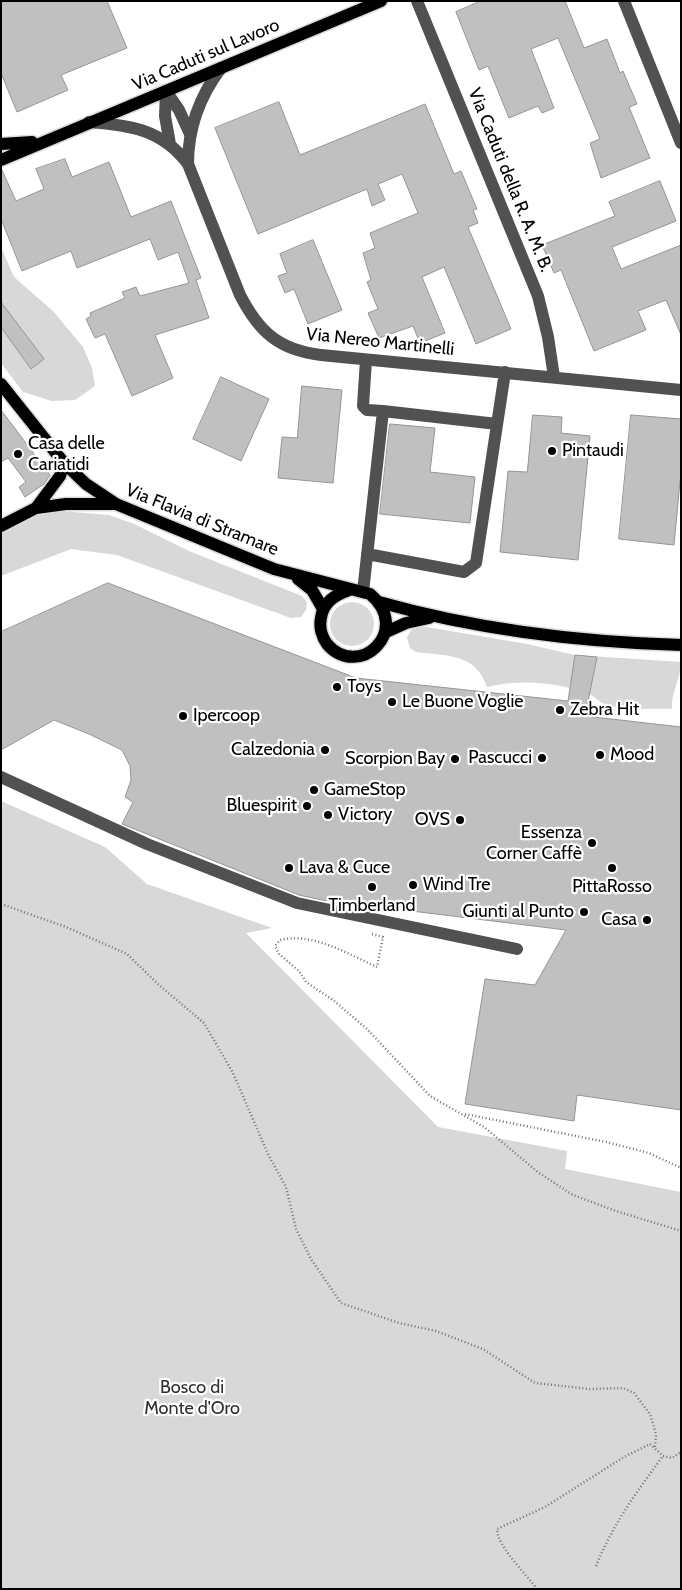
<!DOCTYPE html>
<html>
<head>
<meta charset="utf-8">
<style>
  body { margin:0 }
  #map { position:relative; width:682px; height:1590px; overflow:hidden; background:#fff; font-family:Cabin,sans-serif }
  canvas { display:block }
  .frame { position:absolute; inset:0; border:2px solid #000; pointer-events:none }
</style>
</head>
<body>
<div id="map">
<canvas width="682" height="1590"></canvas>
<div class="frame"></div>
</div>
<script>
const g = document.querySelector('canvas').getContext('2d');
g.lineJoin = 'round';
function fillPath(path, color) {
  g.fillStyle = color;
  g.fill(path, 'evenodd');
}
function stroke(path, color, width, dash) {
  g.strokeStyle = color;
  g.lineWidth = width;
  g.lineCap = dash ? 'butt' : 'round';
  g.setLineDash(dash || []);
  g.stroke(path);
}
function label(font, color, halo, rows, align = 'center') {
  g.font = font + ' Cabin,sans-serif';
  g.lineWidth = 4.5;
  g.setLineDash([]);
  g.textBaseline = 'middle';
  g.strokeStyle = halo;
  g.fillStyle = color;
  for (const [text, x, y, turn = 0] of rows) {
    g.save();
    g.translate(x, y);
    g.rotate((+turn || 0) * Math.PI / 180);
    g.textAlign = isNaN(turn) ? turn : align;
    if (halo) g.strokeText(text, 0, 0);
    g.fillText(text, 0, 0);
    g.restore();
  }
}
const green = new Path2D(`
  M1,247l13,30 39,34 30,36 9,21 3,18 -20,14 -23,1 -29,-9 -22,-29z
  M61,511l48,4 25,9 55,27 113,45 5,6 -1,8 -5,7 -10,1 -174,-63 -46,-6 -70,27v-43l37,-18z
  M330 624a22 22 0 1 1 44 0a22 22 0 1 1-44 0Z
  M421,626l106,18 48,11 106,7c0,17 -10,29 -9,47 -19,-1 -42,2 -62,-3 -8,-1 -15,-10 -23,-13 -32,-11 -67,-14 -100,-6 -11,-34 -41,-31 -71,-35l-6,-4 -3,-11 4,-7z
  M1,801l104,46 42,37 125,44 -26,5 192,194 129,24 -2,18 116,23v397h-680z`);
const building = new Path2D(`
  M1,1h106l20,47 -66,27 7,15 -51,22 -16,-39z
  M481,1h84l19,47 23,-9 13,34 3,-2 14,33 -8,3 21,51 -49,20 -11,-35 10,-4 -42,-101 -27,11 23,59 -12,5 -4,-7 -29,12 -21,-52 -9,4 -23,-58z
  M279,102l21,53 125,-51 29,70 7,-3 16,38 -4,1 5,13 -10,4 43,102 -35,15 -32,-77 -22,10 23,56 -25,10 -7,-17 -34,12 -11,-25 10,-4 -11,-27 4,-2 -8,-27 12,-5 -5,-15 48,-20 -16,-39 -24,10 7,16 -13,6 -5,-17 -109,45 -43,-106z
  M65,159l7,18 37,-15 22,55 40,-16 30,77 -5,2 13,38 -54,17 18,43 -41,18 -27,-62 -10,4 -9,-19 5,-3 -1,-3 35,-15 -3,-6 14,-5 4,9 49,-13 -11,-31 -20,8 -8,-21 -73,29 -6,-17 -49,20 -21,-52v-51l15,33 28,-12 -8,-20z
  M660,181l16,40 -64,26 9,22 60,-24v90l-15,-35 -28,11 8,19 -52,21 -33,-81 -7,3 -12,-28 73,-29 -6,-14z
  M313,240l29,70 -34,14 -14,-35 -9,4 -7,-17 9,-3 -7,-19z
  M1,302l43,57 -13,10 -30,-42z
  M221,377l48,22 -28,62 -48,-22z
  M302,386l40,4 -9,93 -55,-5 4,-41 15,1z
  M1,410l49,65 -6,9 -19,13 -6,-10 7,-5 -18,-24 -7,4z
  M533,415l29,2 -1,16 29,3 -12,124 -78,-8 8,-81 19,1z
  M631,415l50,4v52l-7,74 -55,-6z
  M390,424l45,4 -5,44 45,5 -5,46 -90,-9z
  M108,583l248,95 212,23 7,-46 22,2 -12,59 96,11v383l-104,-15 -3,26 -109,-17 20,-125 50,6 31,-55 -244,-30 -23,-5 -177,-71 11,-22 -8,-5 6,-17 -1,-14 -8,-16 -33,-16 -35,-14 -53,30v-118z`);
const path = new Path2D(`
  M1,904l65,23 61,27 32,31 45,38 29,50 35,81 18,33 10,42 15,30 30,44 58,20 37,8 47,18 52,34 55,6 33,-1 11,5 16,21 6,20 -1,13
  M372,934l11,3 -6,30c-29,-13 -64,-35 -97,-27l-5,6 4,8 20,17 7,11 27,18 34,29 63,67 54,31 55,46 34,22 43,16 65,20
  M465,1114l141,28 43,11 32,15
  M596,1566c16,-40 41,-75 67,-110
  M537,1589c-11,-15 -40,-43 -40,-60l48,-22 79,-50 26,-13 13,12 9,2 9,-6`);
const minor = new Path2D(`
  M417,1l121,295 10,41 6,40
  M624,1l57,142
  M166,91l-1,25 5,28
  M166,91l13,19 11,24
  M89,122c40,3 73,7 99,42l52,131c19,37 39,55 81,60l360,35
  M188,164c0,-36 11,-67 33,-96
  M383,411l114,13
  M367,554l97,18 12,-9 29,-191
  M363,592l20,-181 -16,-1 -4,-4 3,-46
  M1,777l146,67 150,59 220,46`);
const major = new Path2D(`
  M1,144l31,-2
  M1,160l380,-159
  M1,384l63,79 22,21 30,20 158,65 96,25c43,36 -11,87 -43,50 -5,-7 -8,-17 -6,-26 2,-16 14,-23 28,-28
  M36,508l24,-32 4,-13
  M1,526l35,-18 30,-4h50
  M298,579l14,11 11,19
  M379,602c99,28 199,40 302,43
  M386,632l20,-9 23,-5`);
const markers = [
  [552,451,5,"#000"],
  [18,454,5,"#000"],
  [337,687,5,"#000"],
  [392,702,5,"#000"],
  [560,710,5,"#000"],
  [183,716,5,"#000"],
  [325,750,5,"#000"],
  [600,755,5,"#000"],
  [542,758,5,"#000"],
  [455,759,5,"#000"],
  [314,790,5,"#000"],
  [307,806,5,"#000"],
  [328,815,5,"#000"],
  [460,820,5,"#000"],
  [592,843,5,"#000"],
  [289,868,5,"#000"],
  [612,868,5,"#000"],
  [413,885,5,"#000"],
  [372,887,5,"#000"],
  [584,912,5,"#000"],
  [647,920,5,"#000"]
];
const streetNames = [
  ["Via Caduti sul Lavoro",206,55,-23],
  ["Via Caduti della R. A. M. B.",510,180,68],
  ["Via Nereo Martinelli",380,342,6],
  ["Via Flavia di Stramare",202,520,22]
];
const poiNames = [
  ["Casa delle",28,444],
  ["Cariatidi",28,465],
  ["Pintaudi",562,451],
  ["Toys",347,687],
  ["Le Buone Voglie",402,702],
  ["Zebra Hit",570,710],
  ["Ipercoop",193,716],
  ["Calzedonia",315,750,"right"],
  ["Mood",610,755],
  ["Pascucci",532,758,"right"],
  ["Scorpion Bay",445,759,"right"],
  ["GameStop",324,790],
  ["Bluespirit",297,806,"right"],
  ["Victory",338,815],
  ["OVS",450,820,"right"],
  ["Essenza",582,833,"right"],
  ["Corner Caffè",582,854,"right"],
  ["Lava & Cuce",299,868],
  ["Wind Tre",423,885],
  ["PittaRosso",612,887,"center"],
  ["Timberland",372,906,"center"],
  ["Giunti al Punto",574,912,"right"],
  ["Casa",637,920,"right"]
];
const parkNames = [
  ["Bosco di",192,1388],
  ["Monte d'Oro",192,1409]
];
fillPath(green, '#d8d8d8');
fillPath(building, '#c0c0c0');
stroke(building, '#959595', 1);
stroke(major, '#dbdbdb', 15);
stroke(path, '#737373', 2.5, [1, 2.5]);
stroke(minor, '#515151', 12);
stroke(major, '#000', 12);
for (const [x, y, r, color] of markers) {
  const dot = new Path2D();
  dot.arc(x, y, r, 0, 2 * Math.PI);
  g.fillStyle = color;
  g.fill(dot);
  stroke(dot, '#fff', 2);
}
label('18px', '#000', '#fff', streetNames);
label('18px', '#000', '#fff', poiNames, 'left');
label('18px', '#2f2f2f', '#fff', parkNames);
</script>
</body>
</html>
